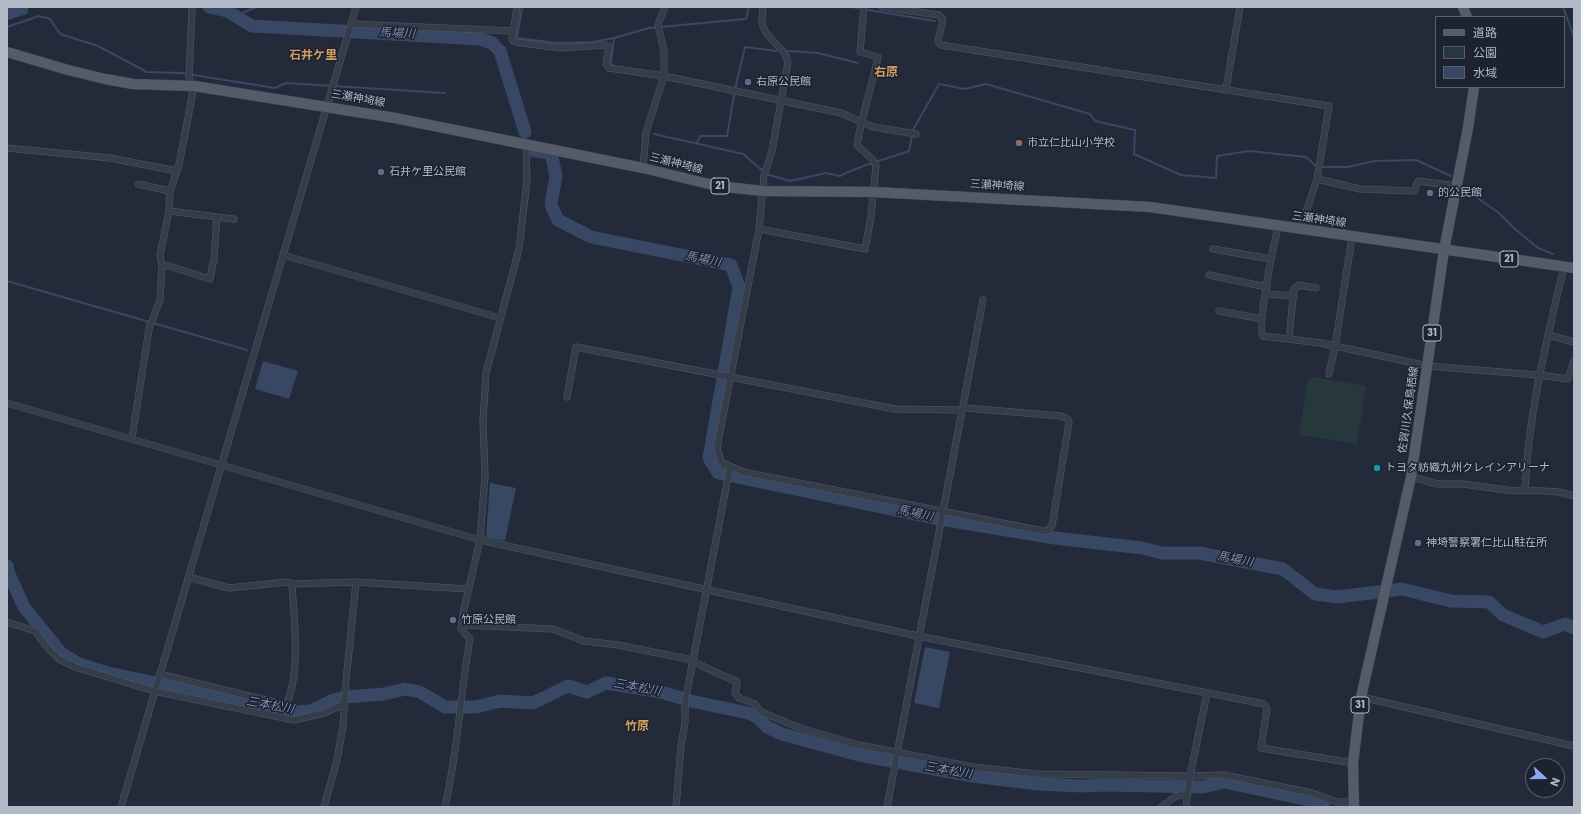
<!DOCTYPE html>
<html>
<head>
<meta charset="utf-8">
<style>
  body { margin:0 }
  #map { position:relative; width:1581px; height:814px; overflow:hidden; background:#232b3a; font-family:Poppins,"Noto Sans JP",sans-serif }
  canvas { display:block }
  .frame { position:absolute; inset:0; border:8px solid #b1b8c6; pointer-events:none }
  .legend { position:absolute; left:1435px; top:16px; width:130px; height:72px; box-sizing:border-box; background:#1c222f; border:1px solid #585e6b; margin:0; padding:5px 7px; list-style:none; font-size:12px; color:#b1b8c6 }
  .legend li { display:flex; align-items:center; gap:8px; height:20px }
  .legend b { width:20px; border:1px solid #585e6b }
  .north { position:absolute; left:1525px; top:758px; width:40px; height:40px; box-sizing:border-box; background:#1c222f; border:1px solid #585e6b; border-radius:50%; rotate:111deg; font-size:11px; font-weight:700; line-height:16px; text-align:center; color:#b1b8c6 }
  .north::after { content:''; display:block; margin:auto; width:14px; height:18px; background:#88a8f5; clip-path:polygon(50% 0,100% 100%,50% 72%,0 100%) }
</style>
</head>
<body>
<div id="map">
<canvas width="1581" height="814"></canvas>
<div class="frame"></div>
<ul class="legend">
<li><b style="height:5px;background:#545c6a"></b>道路</li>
<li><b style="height:11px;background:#26383c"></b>公園</li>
<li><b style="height:11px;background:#384763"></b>水域</li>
</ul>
<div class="north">N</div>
</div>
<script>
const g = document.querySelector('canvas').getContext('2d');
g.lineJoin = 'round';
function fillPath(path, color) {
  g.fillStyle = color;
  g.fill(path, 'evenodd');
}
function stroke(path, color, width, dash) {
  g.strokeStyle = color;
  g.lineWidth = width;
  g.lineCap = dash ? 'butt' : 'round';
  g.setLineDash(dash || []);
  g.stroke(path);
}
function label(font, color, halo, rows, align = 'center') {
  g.font = font + ' Poppins,"Noto Sans JP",sans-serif';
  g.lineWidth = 3;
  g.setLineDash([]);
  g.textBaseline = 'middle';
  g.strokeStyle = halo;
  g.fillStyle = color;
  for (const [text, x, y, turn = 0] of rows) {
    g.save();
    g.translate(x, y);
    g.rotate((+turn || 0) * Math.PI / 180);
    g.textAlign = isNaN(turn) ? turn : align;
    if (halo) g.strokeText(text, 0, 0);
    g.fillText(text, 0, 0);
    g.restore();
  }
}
const green = new Path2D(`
  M1313,377l53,9 -9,58 -58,-9 8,-54z`);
const water = new Path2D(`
  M7,7h22l-2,7 -19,6z
  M263,361l35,10 -9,28 -34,-10z
  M490,483l26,5 -11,53 -19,-4z
  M925,647l25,5 -11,56 -25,-5z`);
const stream = new Path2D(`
  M522,7l-5,31 40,5 35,-1 22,-4 35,-10 97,-9 3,-12
  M850,7l9,1
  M1563,7l11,30
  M868,10l67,11
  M227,11l12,3 18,-7
  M7,27l32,-11 11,3 10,15 38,12 49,26 34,1 94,15 11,-5 159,10
  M788,51l30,2 40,10
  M614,66l-3,-2 3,-26
  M735,89l10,-42 31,4
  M654,134l89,20 20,17
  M697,143l3,-7h27l7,-41
  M766,174l24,7 36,-8 14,3c21,-11 47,-17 69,-25l4,-21 26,-46 26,5 21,-5 104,30 5,7 40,9 -1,24 47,21 35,3 1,-22 32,-5 57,6 11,10h31l26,-6 42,-1 35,16
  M1463,188l36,25 16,16 23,19 15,6
  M7,281l240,69`);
const river = new Path2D(`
  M209,7l18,4 25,15 228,13 12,4 8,8 25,81
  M535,151l16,2 5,23 -5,29 7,15 33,17 140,28 8,22 -30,171 9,15 216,45 121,20 87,10 20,5h37l84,16 32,25 23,3 64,-8 49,12 38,1 14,13 40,17 22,-8 9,4
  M7,566l2,8 15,33 37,46 18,11 29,9 186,39 17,-1 22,-11 13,-3 38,-3 21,-5 15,3 25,15h31l24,-6 33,2 35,-17 19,6 19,-9 55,9 30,9 57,12 9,4 10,10 15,7 77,21 113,21 66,8 44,2 24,-1 97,2 21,-5 85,18 15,7`);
const minor = new Path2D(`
  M517,7l-5,33 3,2 45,6 45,-3 4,2 -3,17 3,4 55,8 177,37 32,14 43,7
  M882,7l57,8 4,5 -5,21 3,4 388,61 -12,73 -17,51
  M351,24l161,7
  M1226,89l14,-82
  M7,148l103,10 67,13
  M643,168l3,-36 18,-56v-25l-6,-27 7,-17
  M1317,179l43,10 54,2 4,-10 38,5
  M138,184l32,7
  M169,211l48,6
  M1278,227c-4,17 -21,96 -15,109l58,7 107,23 111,9 29,4 6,-19
  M759,229l106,20 6,-32 5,-51 -3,-6 -16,-15c5,-30 15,-59 21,-88l-18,-5 4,-45
  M1213,249l58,10
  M283,255l217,63
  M162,266h7l41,13 4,-21 3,-41 17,2
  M1209,275l58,12
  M1266,294l28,2
  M1219,311l43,8
  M1548,335l26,7
  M1289,339l5,-50 5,-4 17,3
  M1329,374l6,-27 17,-110
  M567,397l9,-50 319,62 66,1 5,-2 95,8 7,3 1,4 -17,103 -5,5h-4l-300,-59 -22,-10 -4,-15 42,-218 5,-54 8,-24 16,-89c-3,-16 -23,-22 -26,-39 0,-5 1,-11 1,-16
  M7,403l473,137 438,96 346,68 3,5 -6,39 92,15
  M132,438l17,-109 11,-29 2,-34 -2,-11 9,-44 1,-20 9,-26 15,-79 -5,-8 3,-71
  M1411,477l27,7h25l51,7 11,-1 34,2 15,4
  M1525,490c3,-76 22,-150 39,-224
  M188,577l41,11 58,-6 5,2 64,-2 113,7
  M7,622l28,9 11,15 13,13 16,8 79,24 140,29 30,-7 20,-9
  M463,625l90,4 31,12 34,4 75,15 7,5 37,17 -2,11 4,5 16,6 6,8 39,16 59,17 114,22 64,7 153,2 34,-1 88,18 24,9h17
  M159,674l127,31c15,-32 8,-86 6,-121
  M1361,697l213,49
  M121,807l235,-800
  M324,807l13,-47 6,-34 2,-35 11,-109
  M445,807c13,-57 15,-111 25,-168l-9,-10 3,-20 16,-69 5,-65 -2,-53 3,-49 33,-124 8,-68 -1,-38
  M676,807l5,-61 4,-24v-20l45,-235
  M887,807l96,-507
  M1161,807l15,-11 11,-2
  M1186,807l4,-31 17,-83`);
const primary = new Path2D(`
  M1463,7l4,10
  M7,52l61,18 37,9 28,5 61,2 201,32 248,50 74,18 46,5 111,1 276,15 424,61
  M1354,807l-1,-44 8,-66 50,-220 33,-227 24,-122 6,-41`);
const markers = [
  [748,82,4,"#5c6f8a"],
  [1019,143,4,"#8d6e63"],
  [381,172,4,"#5c6f8a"],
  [1430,193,4,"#5c6f8a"],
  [1377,468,4,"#0f9aa8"],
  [1418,543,4,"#5c6f8a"],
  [453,620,4,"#5c6f8a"]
];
const shields = [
  [720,186,18],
  [1509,259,18],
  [1432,333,18],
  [1360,705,18]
];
const shieldNames = [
  ["21",720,186],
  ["21",1509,259],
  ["31",1432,333],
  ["31",1360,705]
];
const poiNames = [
  ["右原公民館",756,82],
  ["市立仁比山小学校",1027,143],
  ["石井ケ里公民館",389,172],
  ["的公民館",1438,193],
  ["トヨタ紡織九州クレインアリーナ",1385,468],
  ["神埼警察署仁比山駐在所",1426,543],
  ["竹原公民館",461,620]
];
const streetNames = [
  ["三瀬神埼線",358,99,10],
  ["三瀬神埼線",676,164,14],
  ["三瀬神埼線",997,186,3],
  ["三瀬神埼線",1319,220,8],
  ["佐賀川久保鳥栖線",1409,410,-82]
];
const waterNames = [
  ["馬場川",397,34,3],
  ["馬場川",703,260,11],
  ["馬場川",915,514,12],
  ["馬場川",1235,560,11],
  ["三本松川",637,688,10],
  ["三本松川",270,706,10],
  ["三本松川",948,771,10]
];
const neighbourhoodNames = [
  ["石井ケ里",313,56],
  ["右原",886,73],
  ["竹原",637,727]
];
fillPath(green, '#26383c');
fillPath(water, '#384763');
stroke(stream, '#384763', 2);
stroke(river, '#384763', 13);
stroke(minor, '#515865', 7);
stroke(primary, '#3f4653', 11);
stroke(minor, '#363d4a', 6);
stroke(primary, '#545c6a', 10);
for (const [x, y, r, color] of markers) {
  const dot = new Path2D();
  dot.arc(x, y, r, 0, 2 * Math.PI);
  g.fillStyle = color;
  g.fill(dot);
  stroke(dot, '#1c222f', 1.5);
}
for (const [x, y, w] of shields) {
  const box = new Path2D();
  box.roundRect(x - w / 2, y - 8, w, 16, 3);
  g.fillStyle = '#1c222f';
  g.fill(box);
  stroke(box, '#b1b8c6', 1);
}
label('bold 10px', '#b1b8c6', null, shieldNames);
label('11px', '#b1b8c6', '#1c222f', poiNames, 'left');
label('11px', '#b1b8c6', '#1c222f', streetNames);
label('italic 12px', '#7a8cad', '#1c222f', waterNames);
label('bold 12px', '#d19c62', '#1c222f', neighbourhoodNames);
</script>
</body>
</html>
